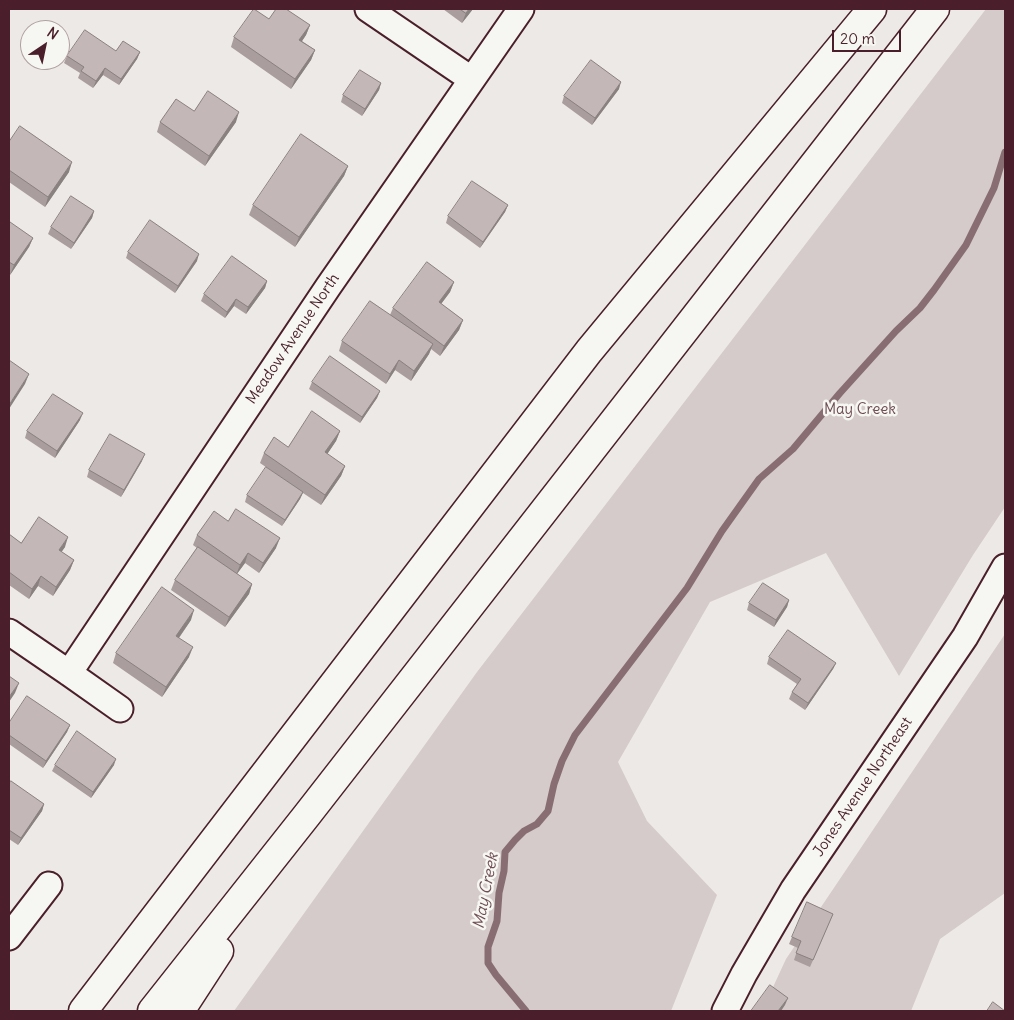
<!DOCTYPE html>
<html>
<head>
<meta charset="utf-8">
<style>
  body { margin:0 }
  #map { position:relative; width:1014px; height:1020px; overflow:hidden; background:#ece9e6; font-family:Delius,sans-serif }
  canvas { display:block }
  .frame { position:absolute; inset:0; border:10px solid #4a1f2b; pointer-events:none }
  .north { position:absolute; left:20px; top:20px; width:50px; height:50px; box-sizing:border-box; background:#f6f6f2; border:1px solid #b1a0a2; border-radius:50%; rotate:34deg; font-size:14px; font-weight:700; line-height:20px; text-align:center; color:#4a1f2b }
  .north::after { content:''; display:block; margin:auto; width:18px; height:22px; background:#4a1f2b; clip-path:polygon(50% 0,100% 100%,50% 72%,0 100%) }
  .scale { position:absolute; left:832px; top:30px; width:69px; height:22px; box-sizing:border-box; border:2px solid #4a1f2b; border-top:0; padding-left:6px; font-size:15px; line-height:18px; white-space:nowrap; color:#4a1f2b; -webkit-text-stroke:4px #f6f6f2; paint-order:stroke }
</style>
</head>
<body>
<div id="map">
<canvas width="1014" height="1020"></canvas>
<div class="frame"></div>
<div class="north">N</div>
<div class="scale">20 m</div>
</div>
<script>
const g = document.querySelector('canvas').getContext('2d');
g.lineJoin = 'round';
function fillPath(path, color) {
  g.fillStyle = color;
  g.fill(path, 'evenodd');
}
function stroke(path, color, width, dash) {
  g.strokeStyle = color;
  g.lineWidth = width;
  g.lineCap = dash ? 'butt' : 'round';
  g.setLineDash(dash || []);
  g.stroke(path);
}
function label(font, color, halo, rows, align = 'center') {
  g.font = font + ' Delius,sans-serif';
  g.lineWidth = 5;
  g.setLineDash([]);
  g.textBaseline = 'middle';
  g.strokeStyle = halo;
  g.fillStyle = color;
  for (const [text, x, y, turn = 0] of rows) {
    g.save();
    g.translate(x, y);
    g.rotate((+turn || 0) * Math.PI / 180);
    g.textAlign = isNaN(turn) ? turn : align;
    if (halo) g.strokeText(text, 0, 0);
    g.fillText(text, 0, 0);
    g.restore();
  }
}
const green = new Path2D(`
  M986,9h19v498l-32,48 -74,121 -73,-123 -116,49 -92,160 29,59 70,74 -46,116h-437l243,-339z
  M1005,634v259l-65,46 -29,72h-149l24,-52z`);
const stream = new Path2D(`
  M526,1011l-30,-36 -8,-12v-16l9,-26 2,-28 5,-22 1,-19 10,-12 9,-9 13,-7 11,-13 6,-27 8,-23 13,-26 112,-147 35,-57 37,-52 34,-30 47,-56 56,-62 24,-23 14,-18 32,-45 28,-57 11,-36`);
const minor = new Path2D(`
  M368,9l103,70
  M9,632l60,41 51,36
  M69,673l259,-386 193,-278
  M9,937l40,-52
  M725,1011l19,-37 49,-84 172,-253 40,-70`);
const motorway = new Path2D(`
  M83,1011l506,-660 283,-342
  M152,1011l155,-196 628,-806
  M180,1011l39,-60`);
const wall = new Path2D(`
  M443,9h30l-11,14z
  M269,19l41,6 -4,10 -4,6 13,9 -4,10 -20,29 -60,-42 3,-10z
  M116,51l24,1 -3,7 -18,26 -16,-10 -10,13 -15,-10 2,-5 -16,-10 3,-7z
  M381,83l-2,7 -17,26 -21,-14 2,-7z
  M619,89l-27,36 -30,-22 2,-7z
  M194,111l42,11 -31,44 -48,-34 3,-10z
  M9,142l60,30 -24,35 -36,-25z
  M348,166l-4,10 -49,71 -46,-32 4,-10z
  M508,205l-3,7 -25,36 -34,-25 2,-7z
  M94,211l-2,7 -21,31 -23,-15 3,-7z
  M9,224l24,14 -4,9 -19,28 -1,-1z
  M128,252l69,9 -22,32 -49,-35z
  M267,281l-2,7 -19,26 -12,-8 -9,12 -24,-17 3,-7z
  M454,282l-4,10 -9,12 22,16 -4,10 -19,26 -9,-7 -2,5 -18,27 -16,-11 -9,14 -47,-33 3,-10 48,-26 3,-7z
  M312,382l68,9 -3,7 -17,25 -51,-34z
  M80,420l-25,38 -30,-20 2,-7z
  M340,431l-4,10 -9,13 18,12 -4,10 -20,29 -18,-12 -3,6 -18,27 -37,-24 2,-7 51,-6 -38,-26 4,-10 24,-6z
  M142,461l-21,36 -34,-20 2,-7z
  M228,521l48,27 -17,25 -14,-10 -8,11 15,10 -3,10 -24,33 -54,-37 4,-10 22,-32 -4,-3 4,-10z
  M9,534l12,9 44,4 -4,5 13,8 -4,10 -17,26 -15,-10 -9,13 -20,-14z
  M789,600l-2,7 -13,20 -27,-17 2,-7z
  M191,620l-12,18 10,19 -27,40 -49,-34 3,-10z
  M769,657l67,6 -3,6 -28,41 -16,-11 3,-7 5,-8 -30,-20z
  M9,723l61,2 -3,7 -24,36 -34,-24z
  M55,765h59l-23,33 -39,-27z
  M9,784l35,20 -2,7 -24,34 -9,-6z
  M833,914l-23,53 -16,-7 4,-12 -9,-4 3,-7z`);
const shadedWall = new Path2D(`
  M469,9h4l-11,14 4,-10z
  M310,25l-4,10 -10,15 3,-10z
  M315,50l-4,10 -20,29 4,-10z
  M140,52l-3,7 -18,26 2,-6z
  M105,68l-2,7 -10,13 3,-7z
  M621,82l-2,7 -27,36 3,-7z
  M381,83l-2,7 -17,26 3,-7z
  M239,112l-3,10 -31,44 4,-10z
  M72,162l-3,10 -24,35 3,-10z
  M348,166l-4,10 -49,71 4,-10z
  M508,205l-3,7 -25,36 3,-6z
  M94,211l-2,7 -21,31 3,-6z
  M33,238l-4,9 -19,28 4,-10z
  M199,254l-2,7 -22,32 3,-7z
  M267,281l-2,7 -19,26 2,-7z
  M454,282l-4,10 -15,20 4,-10z
  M236,299l-2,7 -9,12 2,-6z
  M463,320l-4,10 -19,26 4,-10z
  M433,344l-4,10 -18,27 3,-10z
  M399,360l-4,10 -9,14 4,-10z
  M29,374l-4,10 -16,25v-4z
  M380,391l-3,7 -17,25 2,-6z
  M83,413l-3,7 -25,38 2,-7z
  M340,431l-4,10 -14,21 3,-10z
  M145,454l-3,7 -21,36 3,-7z
  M345,466l-4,10 -20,29 4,-10z
  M303,492l-3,7 -18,27 3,-6z
  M68,537l-3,10 -9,13 3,-10z
  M280,538l-4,10 -17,25 4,-10z
  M248,553l-3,10 -9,12 4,-10z
  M74,560l-4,10 -17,26 3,-9z
  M41,576l-3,10 -9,13 3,-10z
  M252,584l-3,10 -24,33 4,-10z
  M789,600l-2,7 -13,20 2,-7z
  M194,610l-3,10 -18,26 3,-10z
  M193,647l-4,10 -27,40 4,-10z
  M836,663l-3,6 -28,41 3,-7z
  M19,683l-4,10 -6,9v-5z
  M70,725l-3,7 -24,36 3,-7z
  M116,759l-2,6 -23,33 2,-6z
  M44,804l-2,7 -24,34 3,-7z
  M788,998l-3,7 -4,6h-3z`);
const building = new Path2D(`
  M254,9l15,10 7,-10h10l24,16 -11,15 16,10 -20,29 -61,-42z
  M460,9h9l-3,4z
  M85,30l31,21 7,-10 17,11 -19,27 -16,-11 -9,13 -15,-10 3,-4 -17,-11z
  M591,60l30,22 -26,36 -31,-22z
  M360,70l21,13 -16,26 -22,-14z
  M208,91l31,21 -30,44 -49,-34 16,-23 18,12z
  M20,126l52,36 -24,35 -39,-27v-28z
  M301,134l47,32 -49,71 -46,-32z
  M472,181l36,24 -25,37 -35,-26z
  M71,196l23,15 -20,32 -23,-16z
  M150,220l49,34 -21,32 -50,-34z
  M10,222l23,16 -19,27 -5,-3v-38z
  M232,256l35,25 -19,26 -12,-8 -9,13 -23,-18z
  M427,262l27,20 -15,20 24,18 -19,26 -51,-38z
  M370,301l63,43 -19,27 -15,-11 -9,14 -48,-33z
  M330,356l50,35 -18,26 -50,-35z
  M9,360l20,14 -20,31z
  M53,394l30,19 -26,38 -30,-20z
  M312,411l28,20 -15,21 20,14 -20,29 -61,-42 10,-16 14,10z
  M110,434l35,20 -21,36 -35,-20z
  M266,467l37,25 -18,28 -38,-25z
  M236,509l44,29 -17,25 -15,-10 -8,12 -43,-30 17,-24 14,10z
  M39,517l29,20 -9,13 15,10 -18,27 -15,-11 -9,13 -23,-17v-38l12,9z
  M198,547l54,37 -23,33 -54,-37z
  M763,583l26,17 -13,20 -27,-17z
  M162,587l32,23 -18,26 17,11 -27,40 -50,-34z
  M788,630l48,33 -28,40 -16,-11 9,-13 -32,-22z
  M9,676l10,7 -10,14z
  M27,696l43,29 -24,36 -37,-26v-12z
  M77,731l39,28 -23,33 -38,-27z
  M11,781l33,23 -23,34 -12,-8v-46z
  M807,902l26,12 -20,46 -17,-7 5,-12 -9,-4z
  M770,985l18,13 -10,13h-27z
  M993,1002l12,9h-18z`);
const streetNames = [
  ["Meadow Avenue North",293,339,-56],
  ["Jones Avenue Northeast",863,787,-56]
];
const parkNames = [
  ["May Creek",860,410]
];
const waterNames = [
  ["May Creek",486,891,-79]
];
fillPath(green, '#d4cbca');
stroke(stream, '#886e73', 7);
stroke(minor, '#4a1f2b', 29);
stroke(motorway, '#4a1f2b', 31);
stroke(minor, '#f6f6f2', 25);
stroke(motorway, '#f6f6f2', 28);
fillPath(wall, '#a99d9d');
fillPath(shadedWall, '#898080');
fillPath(building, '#c4b7b7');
stroke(building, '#898080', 1);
label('15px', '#4a1f2b', '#f6f6f2', streetNames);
label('15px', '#6c4a53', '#f6f6f2', parkNames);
label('italic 16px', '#6e4d55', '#f6f6f2', waterNames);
</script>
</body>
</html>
